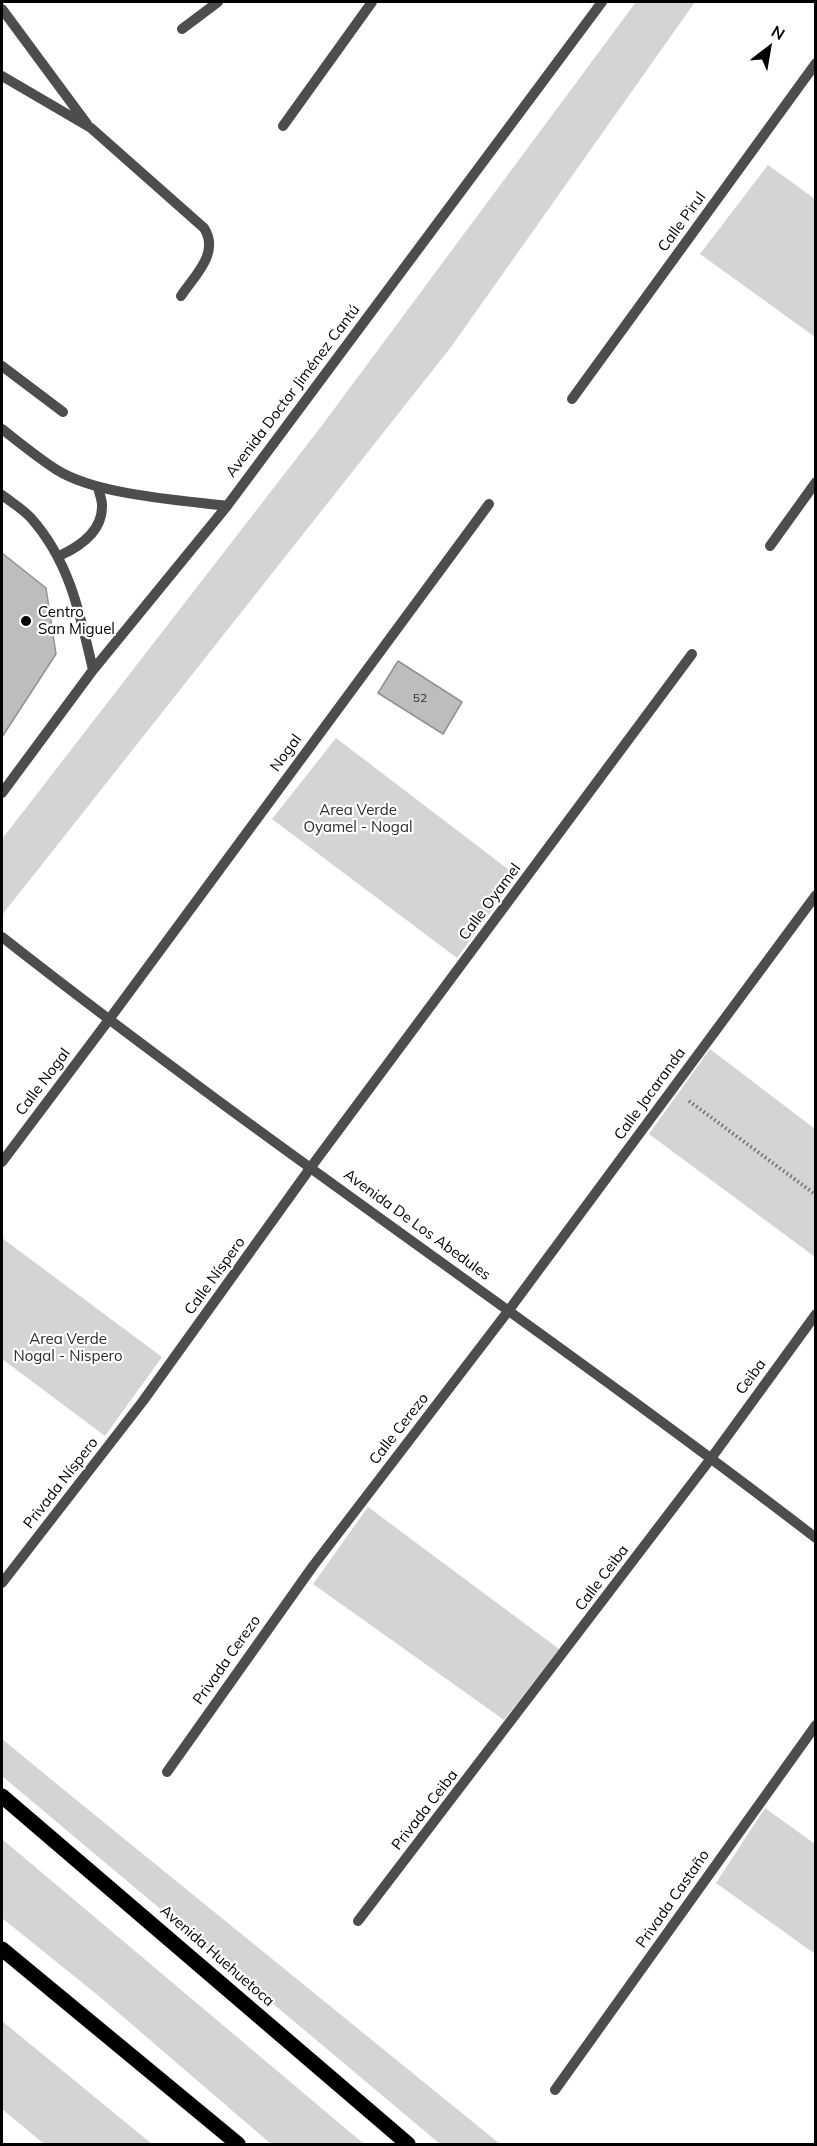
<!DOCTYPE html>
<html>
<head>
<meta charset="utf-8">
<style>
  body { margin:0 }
  #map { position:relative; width:817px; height:2146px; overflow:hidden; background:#fff; font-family:Mulish,sans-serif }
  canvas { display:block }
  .frame { position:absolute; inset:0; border:3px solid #000; pointer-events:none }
  .north { position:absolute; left:739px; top:18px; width:60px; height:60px; -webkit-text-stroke:4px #fff; paint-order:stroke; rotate:31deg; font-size:16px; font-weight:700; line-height:24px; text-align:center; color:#000 }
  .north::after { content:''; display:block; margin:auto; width:21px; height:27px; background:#000; clip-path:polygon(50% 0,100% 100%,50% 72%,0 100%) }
</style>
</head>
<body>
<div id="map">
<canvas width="817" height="2146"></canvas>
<div class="frame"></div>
<div class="north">N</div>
</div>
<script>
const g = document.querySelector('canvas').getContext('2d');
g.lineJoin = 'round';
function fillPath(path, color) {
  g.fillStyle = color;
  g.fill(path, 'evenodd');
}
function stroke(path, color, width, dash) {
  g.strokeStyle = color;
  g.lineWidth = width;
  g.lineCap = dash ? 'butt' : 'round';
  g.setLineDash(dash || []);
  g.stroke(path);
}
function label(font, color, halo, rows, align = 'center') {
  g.font = font + ' Mulish,sans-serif';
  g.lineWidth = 4.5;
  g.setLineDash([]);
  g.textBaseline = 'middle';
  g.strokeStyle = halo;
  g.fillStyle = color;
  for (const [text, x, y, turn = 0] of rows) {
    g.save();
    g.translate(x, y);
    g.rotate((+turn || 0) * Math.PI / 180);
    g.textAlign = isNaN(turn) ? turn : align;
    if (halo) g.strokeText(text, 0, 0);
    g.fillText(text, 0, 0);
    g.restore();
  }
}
const green = new Path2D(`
  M636,2h59l-244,345 -449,568v-76l318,-411z
  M768,165l47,34v138l-115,-83z
  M336,738l181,138 -60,82 -185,-139z
  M710,1049l105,80v128l-166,-123z
  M2,1238l160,119 -57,79 -103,-77z
  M368,1507l191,142 -55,71 -191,-136z
  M2,1739l67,55 431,350h-60l-438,-368z
  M765,1808l50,36v110l-99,-71z
  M2,1839l362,305h-93l-171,-147 -98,-79z
  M2,2021l150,123h-108l-42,-35z`);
const building = new Path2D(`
  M2,553l44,35 10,66 -54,83z
  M398,661l64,41 -19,32 -65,-41z`);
const path = new Path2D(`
  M689,1101l127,94`);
const minor = new Path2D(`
  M2,9l85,115
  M182,29l36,-27
  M2,76l89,52 113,100c16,25 -9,47 -23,68
  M283,126l89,-124
  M2,366l61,46
  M572,399l244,-336
  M2,429c18,14 36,29 55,41 40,25 122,30 170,36
  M2,495c9,7 21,14 29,23 39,44 49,96 62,152
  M770,546l46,-64
  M59,556c20,-9 44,-25 43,-51 0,-6 -3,-12 -4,-18
  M2,793l91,-123 134,-164 375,-504
  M2,937c265,208 546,395 814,601
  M2,1162l106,-141 381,-517
  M2,1583l141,-182 168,-234 381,-513
  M167,1772l146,-206 196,-256 307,-415
  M358,1921l354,-464 104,-143
  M555,2090l261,-365`);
const major = new Path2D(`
  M2,1796l406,348
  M2,1949l236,195`);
const markers = [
  [26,621,6,"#000"]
];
const numberNames = [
  ["52",420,698]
];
const streetNames = [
  ["Calle Pirul",682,222,-54],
  ["Avenida Doctor Jiménez Cantú",293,391,-53],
  ["Nogal",286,753,-54],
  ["Calle Oyamel",490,902,-53],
  ["Calle Nogal",43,1082,-53],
  ["Calle Jacaranda",650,1094,-54],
  ["Avenida De Los Abedules",417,1225,36],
  ["Calle Níspero",215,1276,-54],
  ["Ceiba",751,1377,-54],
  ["Calle Cerezo",399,1429,-52],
  ["Privada Níspero",61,1483,-52],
  ["Calle Ceiba",602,1578,-53],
  ["Privada Cerezo",227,1660,-55],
  ["Privada Ceiba",425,1810,-52],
  ["Privada Castaño",673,1899,-55],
  ["Avenida Huehuetoca",217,1956,41]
];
const poiNames = [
  ["Centro",38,612],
  ["San Miguel",38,629]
];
const parkNames = [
  ["Area Verde",358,810],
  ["Oyamel - Nogal",358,827],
  ["Area Verde",68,1339],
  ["Nogal - Nispero",68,1356]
];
fillPath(green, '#d4d4d4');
fillPath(building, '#bdbdbd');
stroke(building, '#919191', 1.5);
stroke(major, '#dbdbdb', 16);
stroke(path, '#6f6f6f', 4, [1.5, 3]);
stroke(minor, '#4d4d4d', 10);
stroke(major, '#000', 15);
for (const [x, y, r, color] of markers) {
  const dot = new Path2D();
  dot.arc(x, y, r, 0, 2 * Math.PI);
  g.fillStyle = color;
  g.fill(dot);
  stroke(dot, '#fff', 2);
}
label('12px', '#2f2f2f', null, numberNames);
label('15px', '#000', '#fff', streetNames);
label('15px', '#000', '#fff', poiNames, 'left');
label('15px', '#2b2b2b', '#fff', parkNames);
</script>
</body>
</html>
